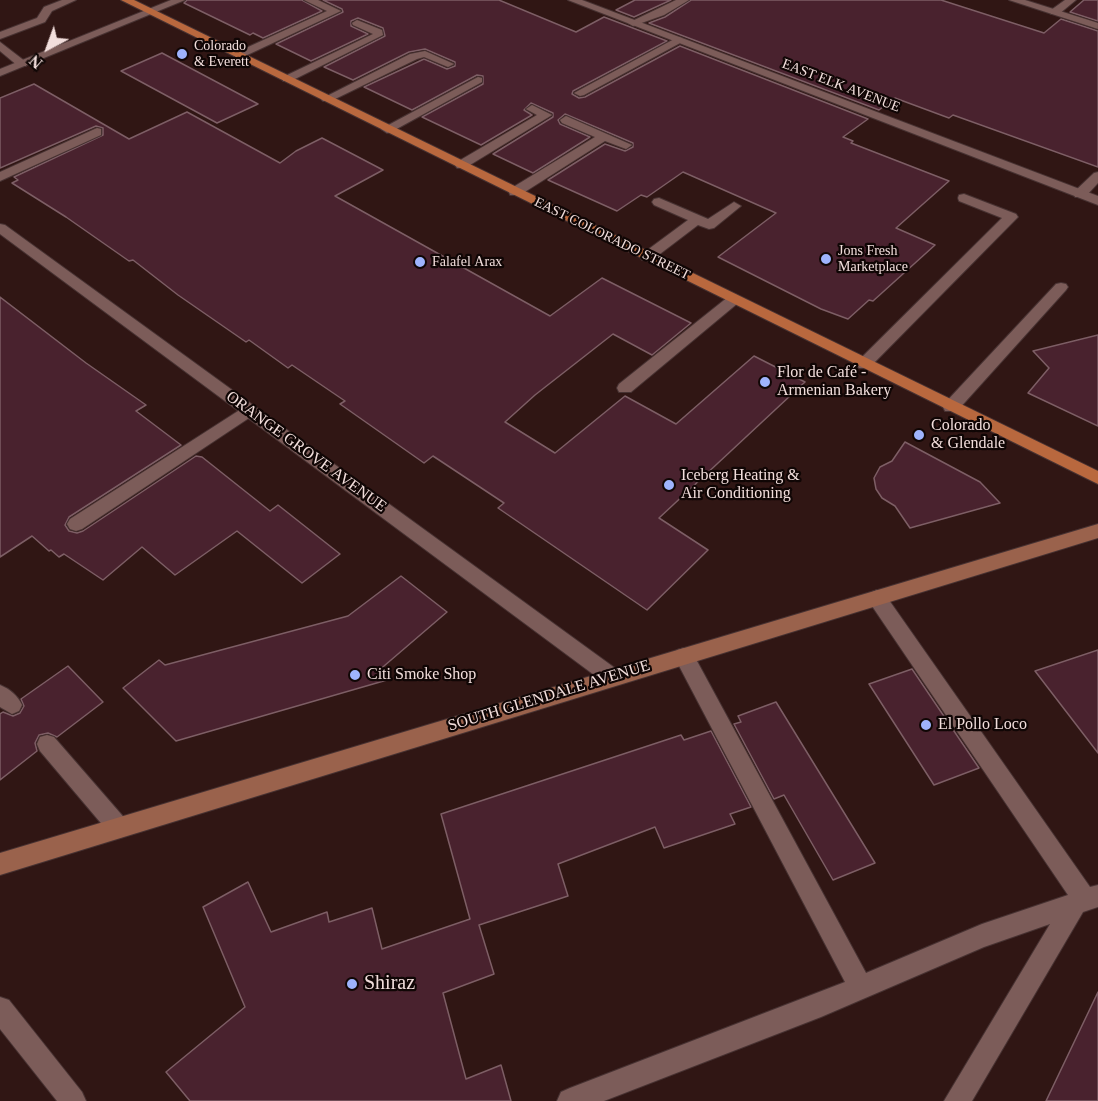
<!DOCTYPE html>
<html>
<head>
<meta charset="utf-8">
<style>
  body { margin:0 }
  #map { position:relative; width:1098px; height:1101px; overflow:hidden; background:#301614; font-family:"Times New Roman",serif }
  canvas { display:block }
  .north { position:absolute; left:18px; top:18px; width:60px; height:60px; -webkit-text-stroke:4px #100605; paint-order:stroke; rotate:221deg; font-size:16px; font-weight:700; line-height:24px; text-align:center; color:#f2dedc }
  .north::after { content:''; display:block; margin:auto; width:21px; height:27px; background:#f2dedc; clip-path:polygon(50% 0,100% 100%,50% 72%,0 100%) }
</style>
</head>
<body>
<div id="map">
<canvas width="1098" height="1101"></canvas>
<div class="north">N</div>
</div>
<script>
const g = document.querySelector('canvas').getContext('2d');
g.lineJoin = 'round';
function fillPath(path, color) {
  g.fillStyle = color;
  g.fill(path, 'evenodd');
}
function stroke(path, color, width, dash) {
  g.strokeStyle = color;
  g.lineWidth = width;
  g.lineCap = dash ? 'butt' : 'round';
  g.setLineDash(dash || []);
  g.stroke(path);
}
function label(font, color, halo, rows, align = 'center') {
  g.font = font + ' "Times New Roman",serif';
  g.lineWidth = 4.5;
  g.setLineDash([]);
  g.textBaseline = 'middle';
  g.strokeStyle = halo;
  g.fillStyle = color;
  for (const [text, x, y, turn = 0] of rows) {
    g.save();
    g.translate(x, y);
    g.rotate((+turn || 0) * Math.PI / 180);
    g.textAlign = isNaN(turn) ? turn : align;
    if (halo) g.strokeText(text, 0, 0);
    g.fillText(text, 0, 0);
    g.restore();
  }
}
const building = new Path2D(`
  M187,0h115l20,11 -59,27 -10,-5 -3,2 -66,-32z
  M323,0h176l77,32 28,-15 63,24 -94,50 -1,3 7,4 6,-1 95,-51 188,73 -25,18 10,4 -2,2 98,38 -53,47 39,17 -62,56 -4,-1 -21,19 -27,-10 -103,-52 58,-44 -93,-41 -36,25 -6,-2 -24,16 -69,-31 57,-36 20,7 8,-4v-4l-68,-29 -7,6 2,4 30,13 -57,36 -40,-19 60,-37v-4l-22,-10 -7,7 8,5 -51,30 -59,-28 61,-33v-8l-6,-1 -65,35 -48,-23 60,-28 23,10 8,-3v-4l-30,-13 -16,3 -56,28 -29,-13 61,-31 -2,-8 -25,-10 -7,3v5l17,8 -57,27 -35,-17 67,-32 -1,-3z
  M635,0h36l-37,17 -18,-7z
  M691,0h250l103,33 17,-14 37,12v136l-145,-52 -4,3 -54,-20 -16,12 -230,-87 16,-6z
  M1084,0h14v21l-28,-9z
  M162,53l96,51 -41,19 -96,-52z
  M34,84l95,55 58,-27 93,51 16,-12 26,-13 61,32 -48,26 215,120 52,-38 89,45 -39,32 -39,-21 -78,61 -30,27 50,31 70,-57 51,28 78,-68 51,26 -146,136 49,32 -61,60 -149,-102 6,-5 -71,-47 -9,7 -84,-59 5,-3 -53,-36 -4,3 -39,-28 -3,2 -68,-47 -45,-35 -4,1 -63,-44 -54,-34 6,-3 -4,-3 89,-42v-7l-7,-2 -96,42v-70z
  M0,297l86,66 60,42 -10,6 45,34 -112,72 -4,8 4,6 8,2 6,-2 113,-75 6,1 68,54 8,-6 62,49 -38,29 -65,-52 -62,44 -33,-28 -39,33 -39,-26 -5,3 -8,-7 -2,1 -17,-15 -32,21z
  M1098,335v91l-70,-33 21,-25 -16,-17z
  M905,442l75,40 20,21 -90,25 -15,-22 -13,-8 -6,-9 -2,-11 6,-11 12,-6z
  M401,576l46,36 -70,60 10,8 -211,61 -53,-53 36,-28 6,5 183,-49z
  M1098,650v103l-63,-82z
  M68,666l35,36 -46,35 -9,-4 -9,2 -4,8 2,8 -37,29v-66l3,-2 10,4 7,-3 4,-7 -3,-7z
  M912,669l67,99 -45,17 -65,-101z
  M776,702l99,161 -42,17 -49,-85 -10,4 -40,-75 7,-2 -3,-6z
  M711,731l40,76 -21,7 5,10 -71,24 -9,-21 -97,37 10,32 -89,29 15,49 -51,19 23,86 35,-14 10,36h-321l-24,-29 79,-65 -42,-100 45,-25 23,50 56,-20 2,10 43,-14 10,41 88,-30 -29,-105 240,-79 3,5z
  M1098,992v109h-52z`);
const service = new Path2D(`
  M62,0h14l-24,11 -7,11 -45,17v-7l37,-14 7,-11z
  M304,0h14l23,11 -98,46h-8v-4l92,-42z
  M676,0h13l-25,15 -31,11 -5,-3z
  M1065,0h11l-17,14h-8v-4z
  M357,20l25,10 1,5 -92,46h-8v-4l90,-43 -20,-9 -1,-2z
  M678,37l4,1v4l-98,53 -4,1 -6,-3z
  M0,42l26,20v4h-8l-18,-15z
  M425,51l29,13 -6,3 -24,-10 -7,2 -86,42h-8l-2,-2 89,-45z
  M478,77l4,1v4l-91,50 -4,1 -6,-4z
  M532,105l20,10 -87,53h-8l-2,-3 2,-3 80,-47 -11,-6z
  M566,116l66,29 -6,4 -21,-8 -85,54h-10l-1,-3 1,-3 85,-52 -33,-14 -2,-3z
  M97,128l4,1v6l-101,46v-9z
  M1098,172v11l-13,14h-10l-1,-3 1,-3 19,-18z
  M964,194l52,20 2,3 -149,151h-10l-3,-4 3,-4 143,-142 -43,-17 -1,-3 1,-3z
  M659,198l49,21 26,-17 7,4 -27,22 -5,1 -11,-4 -46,35h-10l-2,-3 2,-3 46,-34 -34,-15 -2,-3 2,-3z
  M1061,283l5,1 2,3 -2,3 -109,121h-12l-2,-4 2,-4 111,-119z
  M733,296l7,4 -2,3 -107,89h-12l-2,-4 2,-4 109,-87z
  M249,404l6,2 2,4 -2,4 -173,115 -6,2 -6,-2 -3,-5 3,-5z
  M877,590l7,3 206,294 8,-2v22l-15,5 -111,189h-28l106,-177 -66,23 -163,70 -217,84h-47l4,-9 9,-4 275,-106 -168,-320 -3,-6 3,-6 7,-2 7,2 175,323 116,-49 86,-29 -198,-292 -2,-5 2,-5z
  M0,685c10,4 18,11 22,20l-3,6 -7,3 -12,-7z
  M47,735l7,2 73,84 3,7 -3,7 -8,3 -8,-3 -71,-84 -3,-7 3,-7z`);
const minor = new Path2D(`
  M171,0h14l-185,76v-7z
  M568,0h14l516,196v9z
  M1009,0h16l73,23v6z
  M0,224l5,1 614,446 3,6 -3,6 -7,2 -7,-2 -605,-449z`);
const tertiary = new Path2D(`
  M0,997l9,3 73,92 4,9h-29l-57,-72z`);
const secondary = new Path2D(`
  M1098,524v14l-1098,337v-22z`);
const primary = new Path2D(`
  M121,0h13l964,471v13z`);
const markers = [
  [182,54,6,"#9eb3fd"],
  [826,259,6,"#9eb3fd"],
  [420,262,6,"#9eb3fd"],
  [765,382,6,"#9eb3fd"],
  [919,435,6,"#9eb3fd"],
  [669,485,6,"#9eb3fd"],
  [355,675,6,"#9eb3fd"],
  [926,725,6,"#9eb3fd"],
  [352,984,6,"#9eb3fd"]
];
const farPoinames = [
  ["Colorado",194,46],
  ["& Everett",194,62],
  ["Jons Fresh",838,251],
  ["Marketplace",838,267],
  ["Falafel Arax",432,262]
];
const farStreetnames = [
  ["EAST ELK AVENUE",841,86,21],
  ["EAST COLORADO STREET",612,239,26]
];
const poiNames = [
  ["Flor de Café -",777,373],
  ["Armenian Bakery",777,391],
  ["Colorado",931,426],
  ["& Glendale",931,444],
  ["Iceberg Heating &",681,476],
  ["Air Conditioning",681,494],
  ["Citi Smoke Shop",367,675],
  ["El Pollo Loco",938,725]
];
const streetNames = [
  ["ORANGE GROVE AVENUE",306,452,36],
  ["SOUTH GLENDALE AVENUE",549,696,-17]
];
const nearPoinames = [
  ["Shiraz",364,984]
];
fillPath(building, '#49222e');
stroke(building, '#7d5e65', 1.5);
stroke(service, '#473232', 2);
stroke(minor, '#473232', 2);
stroke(tertiary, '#473232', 2);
stroke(secondary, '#473232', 2);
stroke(primary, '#473232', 2);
fillPath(service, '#7c5c59');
fillPath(minor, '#7c5c59');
fillPath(tertiary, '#7c5c59');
fillPath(secondary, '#9a624c');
fillPath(primary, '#b9683e');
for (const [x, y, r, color] of markers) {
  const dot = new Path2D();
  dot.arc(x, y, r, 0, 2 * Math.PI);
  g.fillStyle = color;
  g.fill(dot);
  stroke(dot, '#100605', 2);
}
label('14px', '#f2dedc', '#100605', farPoinames, 'left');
label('14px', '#f2dedc', '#100605', farStreetnames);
label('16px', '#f2dedc', '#100605', poiNames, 'left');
label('16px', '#f2dedc', '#100605', streetNames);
label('20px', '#f2dedc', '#100605', nearPoinames, 'left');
</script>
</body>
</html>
